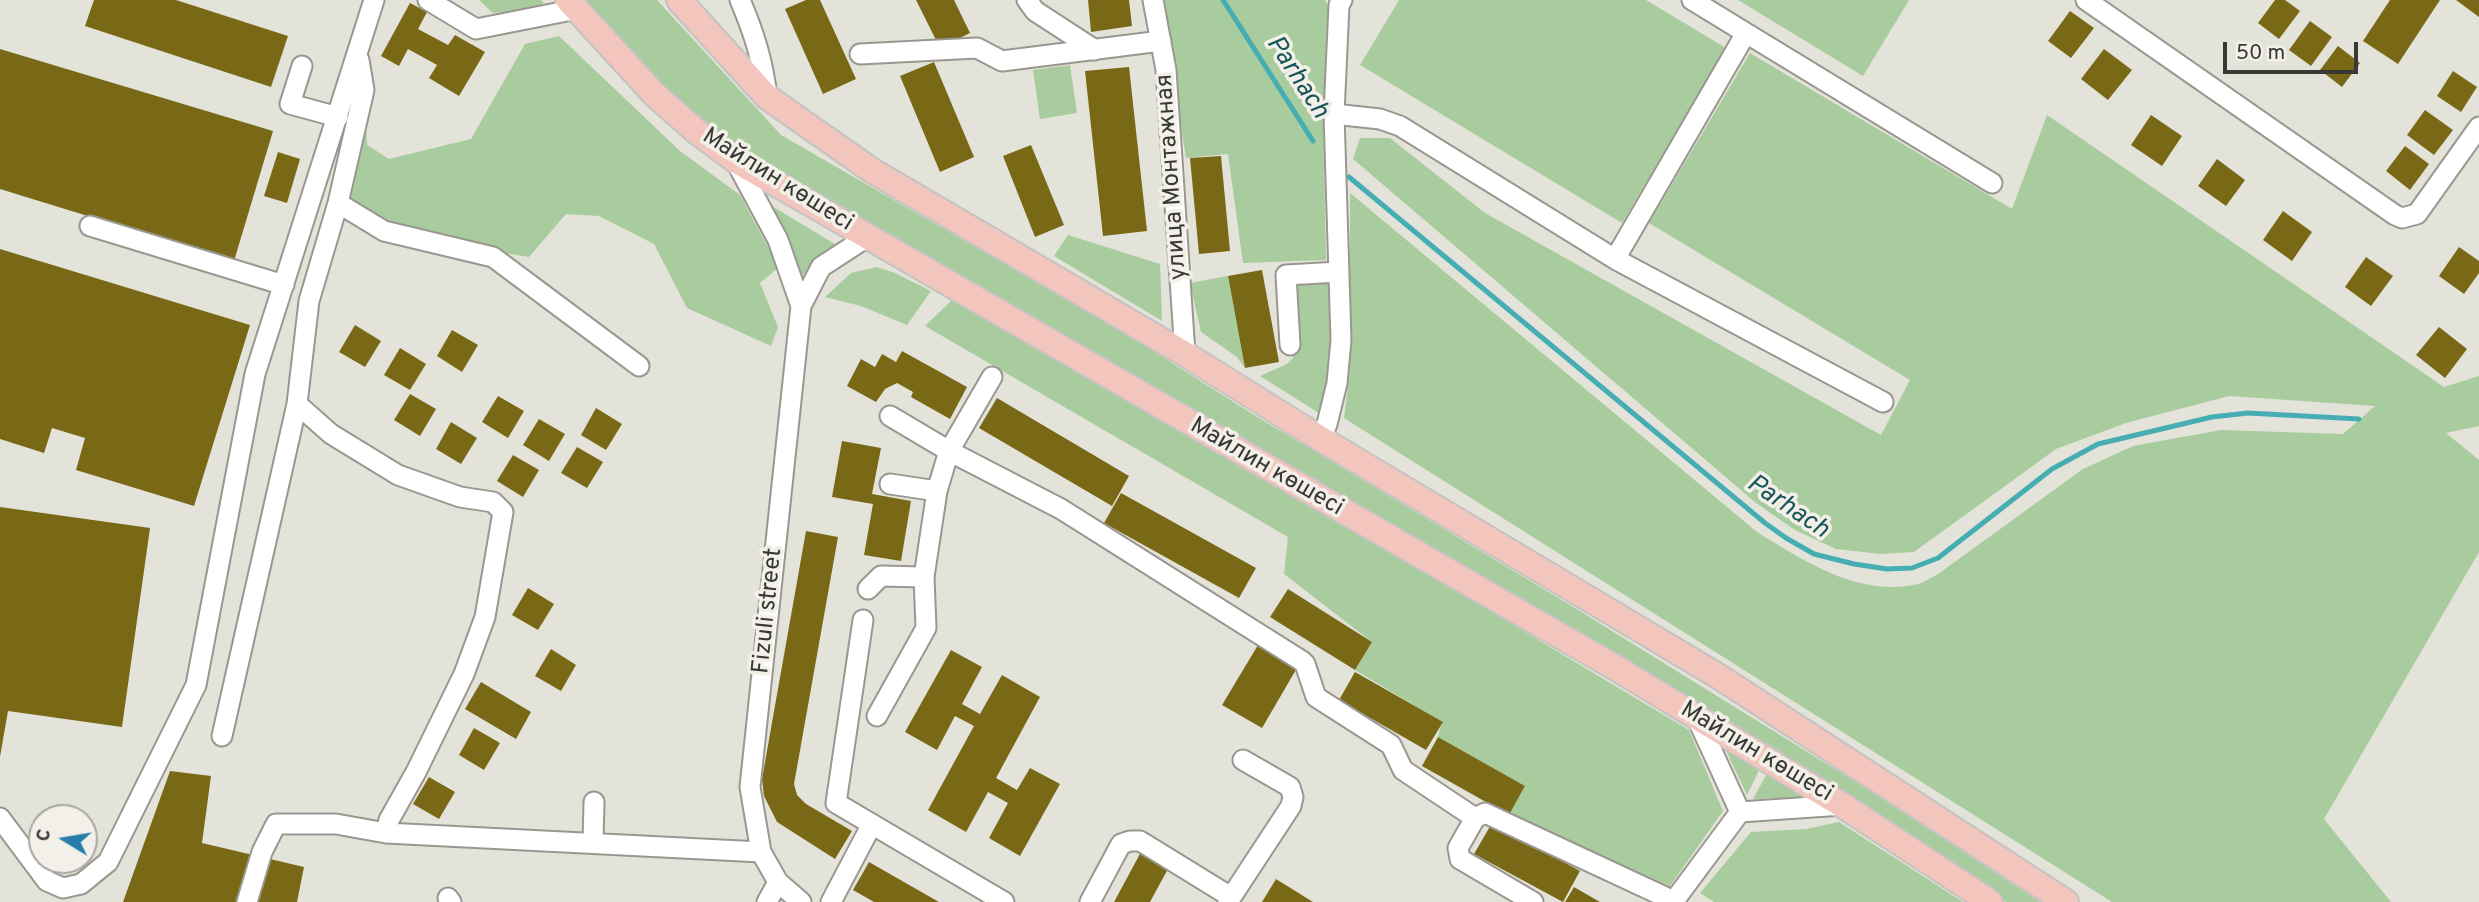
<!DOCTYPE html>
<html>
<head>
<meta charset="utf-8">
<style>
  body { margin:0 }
  #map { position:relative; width:2479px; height:902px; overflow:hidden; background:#e4e3da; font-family:Overpass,sans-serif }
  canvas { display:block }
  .north { position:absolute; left:28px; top:804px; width:70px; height:70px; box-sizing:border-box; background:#f2f0e8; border:2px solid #a8a6a0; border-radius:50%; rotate:281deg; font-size:19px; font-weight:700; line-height:28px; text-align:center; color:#383835 }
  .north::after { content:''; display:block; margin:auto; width:24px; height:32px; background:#297dad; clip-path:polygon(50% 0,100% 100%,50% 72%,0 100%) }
  .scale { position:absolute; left:2223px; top:42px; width:135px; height:32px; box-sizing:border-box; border:4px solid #383835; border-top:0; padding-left:9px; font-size:21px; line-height:24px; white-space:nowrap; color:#383835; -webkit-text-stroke:5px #f2f0e8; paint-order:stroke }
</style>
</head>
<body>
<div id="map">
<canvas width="2479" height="902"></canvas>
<div class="north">С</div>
<div class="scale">50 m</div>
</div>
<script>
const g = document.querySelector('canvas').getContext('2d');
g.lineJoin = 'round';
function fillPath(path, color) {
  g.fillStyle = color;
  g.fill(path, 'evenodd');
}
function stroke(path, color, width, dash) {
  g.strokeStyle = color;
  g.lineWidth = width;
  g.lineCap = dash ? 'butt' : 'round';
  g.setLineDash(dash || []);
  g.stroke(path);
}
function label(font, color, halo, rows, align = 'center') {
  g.font = font + ' Overpass,sans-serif';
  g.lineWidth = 7;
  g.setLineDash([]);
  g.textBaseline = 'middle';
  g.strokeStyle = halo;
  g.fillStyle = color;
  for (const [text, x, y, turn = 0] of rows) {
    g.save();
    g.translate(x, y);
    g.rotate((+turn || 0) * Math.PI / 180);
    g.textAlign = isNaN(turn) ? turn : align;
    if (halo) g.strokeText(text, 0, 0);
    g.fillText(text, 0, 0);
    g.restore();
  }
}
const green = new Path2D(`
  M479,0h62l3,3 -13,6 -38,4z
  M579,0h78l124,135 350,202 120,76 311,187 294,182 184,120h-34l-77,-51 -1190,-696 -86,-74z
  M1160,0h165l4,8 -6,109 3,143 -83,3 -15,-109 -42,4z
  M1399,0h247l80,48 -104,175 -262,-158z
  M1738,0h171l-46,76z
  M559,36l121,115 60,44 39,72 -19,16 18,44 -7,19 -84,-38 -33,-64 -55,-28 -33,-2 -37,43 -115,-19 -65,-40 17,-83 1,30 22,14 82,-20 54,-95z
  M1750,53l262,156 35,-94 397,272 35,-11v50l-33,7 33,27v92l-155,267 67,83h-279l-768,-484 6,-48v-177l407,339c47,29 103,66 161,52 7,-2 14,-7 20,-10l145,-105 50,-23 88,-16 122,4 32,-28 -146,-10 -103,27 -70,26 -142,103 -33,2 -45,-5 -41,-19 -39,-27 -403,-344 7,-21h30l95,75 396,222 29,-55 -261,-157z
  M1070,65l7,48 -37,6 -7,-49z
  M767,203l71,43 -22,14 -17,20z
  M1068,235l92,29 2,57 -108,-65z
  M877,267l18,6 36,18 -24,34 -46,-19 -36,-9 26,-24z
  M1228,276l17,92 -8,-11 -36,-25 -11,-49z
  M1334,277l1,62 -13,76 -62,-39 27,-12 6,-6 -2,-78z
  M952,300l342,194 395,236 34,81 -53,75 -161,-71 16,-29 -87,-49 4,-15 -87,-52 17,-28 -88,-68 4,-37 -363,-211z
  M1722,742l39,24 -14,29z
  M1770,768l45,29 -62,2z
  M1839,822l124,80h-249l-14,-9 51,-61 55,-3z`);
const stream = new Path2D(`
  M1223,0l90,141
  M1349,177l416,346 21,15 28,16 40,10 33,5 25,-1 26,-10 114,-89 46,-25 114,-27 36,-4 111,6`);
const building = new Path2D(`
  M94,0h82l112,36 -17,51 -186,-61z
  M806,0h14l36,79 -33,15 -38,-85z
  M916,0h38l16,33 -30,15z
  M1088,0h41l3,26 -41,6z
  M2275,0h10l15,11 -21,28 -21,-16z
  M2390,0h50l-42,64 -35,-23z
  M2456,0h23v17z
  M410,3l17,9 -9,17 30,16 7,-10 30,17 -26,44 -30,-18 8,-13 -29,-16 -9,17 -18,-10z
  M2070,11l24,17 -23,30 -23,-17z
  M2310,21l22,16 -21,29 -22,-16z
  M2338,46l22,17 -18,24 -22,-17z
  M0,49l273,82 -39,130 -234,-72z
  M2104,49l28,21 -24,30 -27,-21z
  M934,62l40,95 -34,15 -40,-96z
  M1129,67l18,164 -44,5 -18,-165z
  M2453,71l24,16 -16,25 -24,-16z
  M2425,110l28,20 -19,25 -27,-20z
  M2151,115l31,21 -20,30 -31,-21z
  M1031,145l33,80 -29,12 -32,-81z
  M2405,146l24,18 -19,26 -24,-19z
  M278,152l22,7 -13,44 -23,-7z
  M1221,156l9,95 -31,3 -9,-96z
  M2217,159l28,21 -19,26 -28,-20z
  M2283,211l29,21 -20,29 -29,-21z
  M2459,247l20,14v12l-15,21 -25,-18z
  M0,249l250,76 -56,181 -118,-36 9,-32 -33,-10 -8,25 -44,-14z
  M2366,257l27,19 -22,30 -26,-19z
  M1262,270l17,92 -34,6 -17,-92z
  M355,325l26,16 -16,26 -26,-15z
  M2439,327l28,22 -22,29 -29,-23z
  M452,330l26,15 -16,27 -25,-16z
  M400,348l26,16 -16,26 -26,-15z
  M902,351l65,36 -17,32 -39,-22 2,-5 -16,-9 -12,6 -9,13 -29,-16 14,-27 14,8 7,-13 14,8z
  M410,394l26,15 -16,27 -26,-16z
  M498,396l26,15 -16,27 -26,-16z
  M997,398l132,78 -17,30 -133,-78z
  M596,408l26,16 -16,26 -25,-15z
  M539,419l26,15 -16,27 -26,-16z
  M451,422l26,16 -16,26 -25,-15z
  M842,441l39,7 -9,46 39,7 -10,60 -37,-6 9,-51 -41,-7z
  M577,447l26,15 -16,26 -26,-15z
  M513,455l26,15 -16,27 -26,-16z
  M1121,493l135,75 -17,30 -135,-75z
  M0,507l150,21 -28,199 -114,-16 -8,46z
  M806,531l32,6 -44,247 3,11 9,9 46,27 -17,28 -58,-37 -13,-26 -2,-17z
  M528,588l26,16 -16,26 -26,-15z
  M1288,589l84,53 -17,28 -85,-53z
  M1258,645l39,23 -35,60 -40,-23z
  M551,649l25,16 -15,26 -26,-15z
  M951,650l31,17 -20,37 18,10 22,-39 38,22 -44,81 21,12 13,-22 30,16 -40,72 -31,-18 19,-35 -20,-11 -22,40 -38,-22 46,-84 -19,-10 -18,34 -32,-18z
  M1355,672l88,50 -17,28 -87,-50z
  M481,682l50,30 -15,27 -51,-30z
  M474,728l26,15 -16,27 -25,-15z
  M1438,737l87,49 -16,29 -87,-49z
  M170,771l41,5 -9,67 102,24 -7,35h-174z
  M429,777l26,15 -16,27 -26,-15z
  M1492,823l88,48 -17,31 -89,-48z
  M1141,852l28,15 -19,35h-36z
  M869,862l70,40h-65l-21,-12z
  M1276,879l37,23h-51z
  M1574,887l26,15h-35z`);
const minor = new Path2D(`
  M428,0l48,29 101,-20
  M740,0c14,33 23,61 27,97
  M1027,0l8,11 60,39
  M1153,0l13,70 19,284
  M2086,0l309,215 7,3 15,-4 62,-87
  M1746,33l246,150
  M860,54l117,-6 25,13 159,-20
  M359,60l5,30 -26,113 -29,98 -12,103 34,30 67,41 62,22 33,5 10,10 -18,105 -21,57 -48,98 -27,48 -3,13
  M302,66l-12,38 48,13
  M1334,114l46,5 20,7 215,133 268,143
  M735,160l43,80 23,66
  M338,203l46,28 109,26 146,109
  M90,226l194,59
  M1615,259l131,-226 -54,-33
  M1290,345l-4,-70 53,-3
  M890,416l59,35 112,58 241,152 3,3 11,33 75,48 12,25 72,48 10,-5 191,89
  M1321,439l6,-15 10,-41 4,-43 -7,-226 5,-109 3,-5
  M890,484l47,7
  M868,589l13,-13 43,1 13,-86 12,-40 43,-74
  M863,620l-27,183 168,99
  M877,716l49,-88 -2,-51
  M1696,716l44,96
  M222,736l75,-332
  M0,818l47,63 16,7 18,-4 27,-22 88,-177 59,-311 119,-374
  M1475,818l-17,30 2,11 73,43
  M593,843l1,-41
  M448,898l3,4
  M1674,901l66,-89 102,-7
  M247,902l15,-50 14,-28h60l50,9 375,19
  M767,902l11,-20
  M801,902l-23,-20 -17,-30 -11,-65 51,-481 20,-39 46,-30
  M831,902l41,-78
  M1090,902l31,-58 9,-3h10l91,56
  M1228,902l63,-96 2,-9 -3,-10 -47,-27`);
const major = new Path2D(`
  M568,0l87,95 42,37 38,28 881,508 226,137 148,97
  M679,0l88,97 104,73 314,184 136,85 397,237 348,226`);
const streetNames = [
  ["улица Монтажная",1173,177,-94],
  ["Майлин көшесі",777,181,32],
  ["Майлин көшесі",1266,468,30],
  ["Fizuli street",769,611,-84],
  ["Майлин көшесі",1756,753,31]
];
const waterNames = [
  ["Parhach",1296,78,57],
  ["Parhach",1787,508,34]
];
fillPath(green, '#a8cc9e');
stroke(stream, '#46aeb2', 5);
fillPath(building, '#796917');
stroke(minor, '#999790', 23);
stroke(major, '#c3c3c2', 28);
stroke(minor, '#fff', 19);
stroke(major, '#f2c5bd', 24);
label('24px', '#383835', '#f2f0e8', streetNames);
label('italic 26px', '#165558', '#f2f0e8', waterNames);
</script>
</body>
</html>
